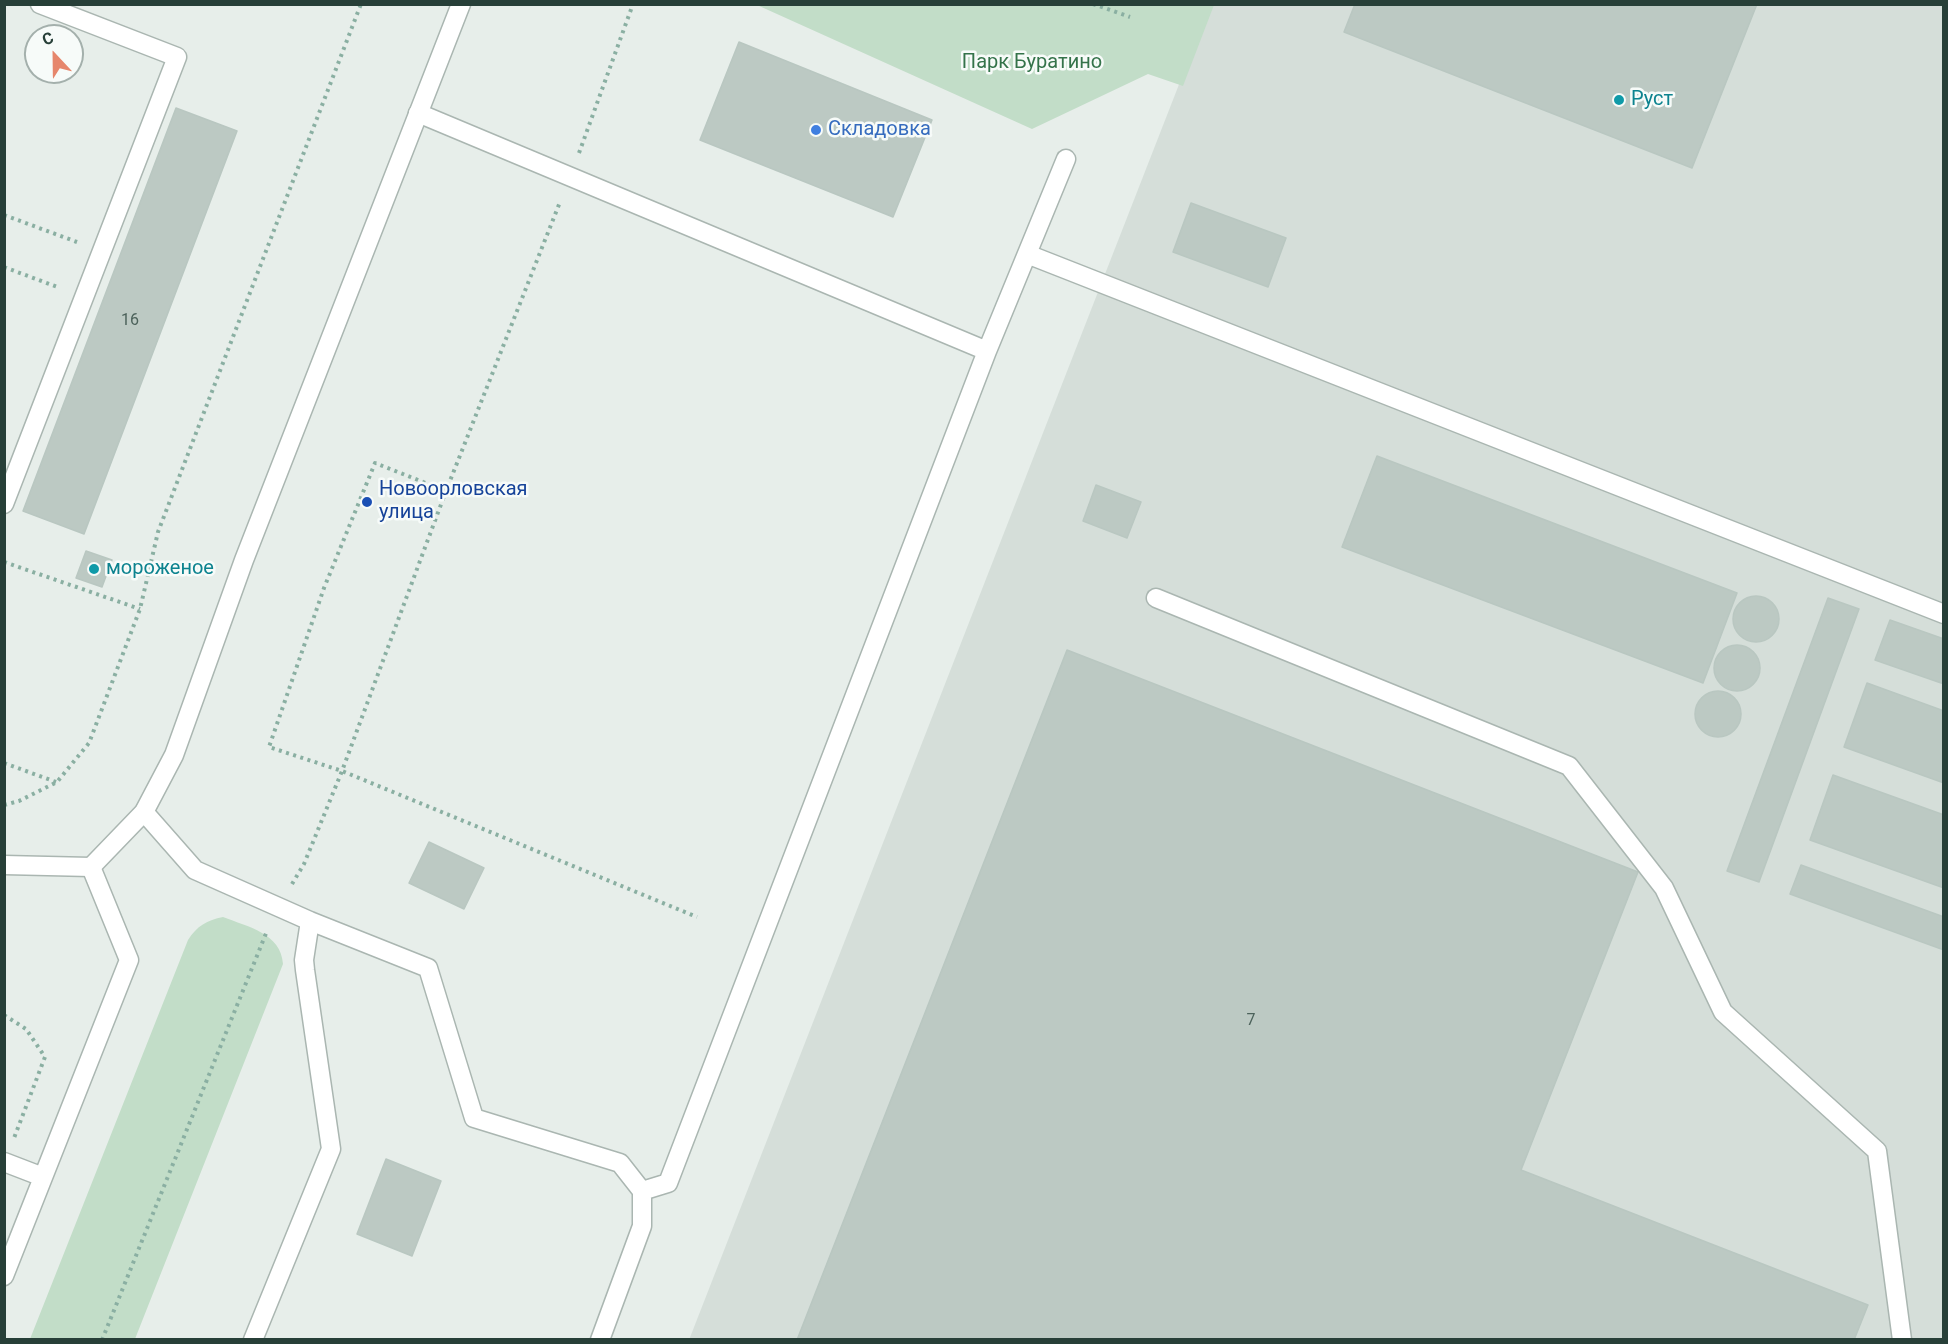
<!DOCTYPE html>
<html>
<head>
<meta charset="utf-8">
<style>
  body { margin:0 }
  #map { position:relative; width:1948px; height:1344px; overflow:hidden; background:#e7eeea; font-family:Roboto,sans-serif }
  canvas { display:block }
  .frame { position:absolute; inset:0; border:6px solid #273f38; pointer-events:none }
  .north { position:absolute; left:24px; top:24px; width:60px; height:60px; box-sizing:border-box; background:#f7fbf9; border:2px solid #a4b0ac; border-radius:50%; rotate:338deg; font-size:16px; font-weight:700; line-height:24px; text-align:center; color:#273f38 }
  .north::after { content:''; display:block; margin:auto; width:21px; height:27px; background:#e6866c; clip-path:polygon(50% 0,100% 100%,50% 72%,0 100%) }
</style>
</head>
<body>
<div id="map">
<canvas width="1948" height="1344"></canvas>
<div class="frame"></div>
<div class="north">С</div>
</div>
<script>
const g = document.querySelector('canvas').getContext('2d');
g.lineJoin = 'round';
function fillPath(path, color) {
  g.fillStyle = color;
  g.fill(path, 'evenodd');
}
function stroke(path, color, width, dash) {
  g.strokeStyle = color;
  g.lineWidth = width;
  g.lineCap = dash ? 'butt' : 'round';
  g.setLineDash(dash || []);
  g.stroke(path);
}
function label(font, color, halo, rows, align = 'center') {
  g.font = font + ' Roboto,sans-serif';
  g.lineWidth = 5;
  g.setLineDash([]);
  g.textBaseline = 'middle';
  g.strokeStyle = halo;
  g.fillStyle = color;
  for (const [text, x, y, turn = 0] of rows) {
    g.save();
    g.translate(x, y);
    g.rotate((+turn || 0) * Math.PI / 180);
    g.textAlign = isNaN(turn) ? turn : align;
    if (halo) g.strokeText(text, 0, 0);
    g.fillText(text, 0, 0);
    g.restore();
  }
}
const built = new Path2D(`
  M1210,5h733v1334l-1254,1z`);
const green = new Path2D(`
  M757,5h-1h458l-31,81 -35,-12 -116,55z
  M223,917c25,10 58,16 60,47l-148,375h-105l158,-399c9,-14 19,-20 35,-23z`);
const building = new Path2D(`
  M1355,4h402l-65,164 -348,-136z
  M739,42l193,78 -39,97 -193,-77z
  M176,108l61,23 -153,403 -61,-23z
  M1191,203l95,35 -18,49 -95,-35z
  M1377,456l360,137 -34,90 -361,-136z
  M1096,485l45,17 -14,36 -44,-17z
  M86,551l26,9 -10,27 -26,-9z
  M1733 619a23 23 0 1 1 46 0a23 23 0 1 1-46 0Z
  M1828,598l31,11 -100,273 -32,-11z
  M1890,620l54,19v45l-69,-24z
  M1714 668a23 23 0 1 1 46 0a23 23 0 1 1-46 0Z
  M1067,650l571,222 -117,298 347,135 -14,35h-1057z
  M1867,683l77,28v72l-100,-36z
  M1695 714a23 23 0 1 1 46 0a23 23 0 1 1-46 0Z
  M1833,775l111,40v73l-134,-48z
  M429,842l55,26 -20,41 -55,-26z
  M1801,865l143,52v33l-154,-56z
  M386,1159l55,22 -29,75 -55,-22z`);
const path = new Path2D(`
  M1093,4l37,13
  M579,153l54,-149
  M4,215l73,27
  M4,267l56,21
  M446,491l-71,-28 -51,125 -55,159 73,24 355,146
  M4,562l136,47
  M4,763l52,19
  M4,805l15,-4 38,-19 32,-39 51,-134 18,-77 203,-528
  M292,884l12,-20 38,-93 104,-280 114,-289
  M4,1015l22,14 19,28 -31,81
  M102,1340l165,-409`);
const service = new Path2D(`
  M418,113l569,238
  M1027,254l917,360
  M4,504l173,-447 -137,-53
  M1156,598l413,168 95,122 59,124 154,139 25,189
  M144,812l51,58 115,51 118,47 46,150 146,45 22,28v35l-42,114
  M4,1162l39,15
  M642,1191l26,-8 319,-832 79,-192
  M4,1276l125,-316 -38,-93
  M253,1340l78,-191 -26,-179 -1,-10 6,-39`);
const tertiary = new Path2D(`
  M4,865l87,2 53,-55 30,-57 70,-195 217,-556`);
const markers = [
  [1619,100,6,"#0f9aa8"],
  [816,130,6,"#3f7fe0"],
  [367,502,6,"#1a4fb4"],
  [94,569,6,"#0f9aa8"]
];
const numberNames = [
  ["16",130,321],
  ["7",1251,1021]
];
const parkNames = [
  ["Парк Буратино",1032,63]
];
const cultureNames = [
  ["Руст",1631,100],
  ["мороженое",106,569]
];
const shopNames = [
  ["Складовка",828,130]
];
const transitNames = [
  ["Новоорловская",379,490],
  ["улица",379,513]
];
fillPath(built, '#d5ded9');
fillPath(green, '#c2ddc8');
fillPath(building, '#bcc9c3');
stroke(building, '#b9c7c1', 1.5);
stroke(service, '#aab6b1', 21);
stroke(tertiary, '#aab6b1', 21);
stroke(path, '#8aafa2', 4, [3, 4.5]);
stroke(service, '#fff', 18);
stroke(tertiary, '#fff', 18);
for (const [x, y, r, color] of markers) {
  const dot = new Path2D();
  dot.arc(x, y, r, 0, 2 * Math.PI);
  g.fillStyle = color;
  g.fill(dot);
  stroke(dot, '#f7fbf9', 2);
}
label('16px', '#4c625b', null, numberNames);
label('20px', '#34734a', '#f7fbf9', parkNames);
label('20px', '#0d838f', '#f7fbf9', cultureNames, 'left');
label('20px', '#366cbe', '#f7fbf9', shopNames, 'left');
label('20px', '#164399', '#f7fbf9', transitNames, 'left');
</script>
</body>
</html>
